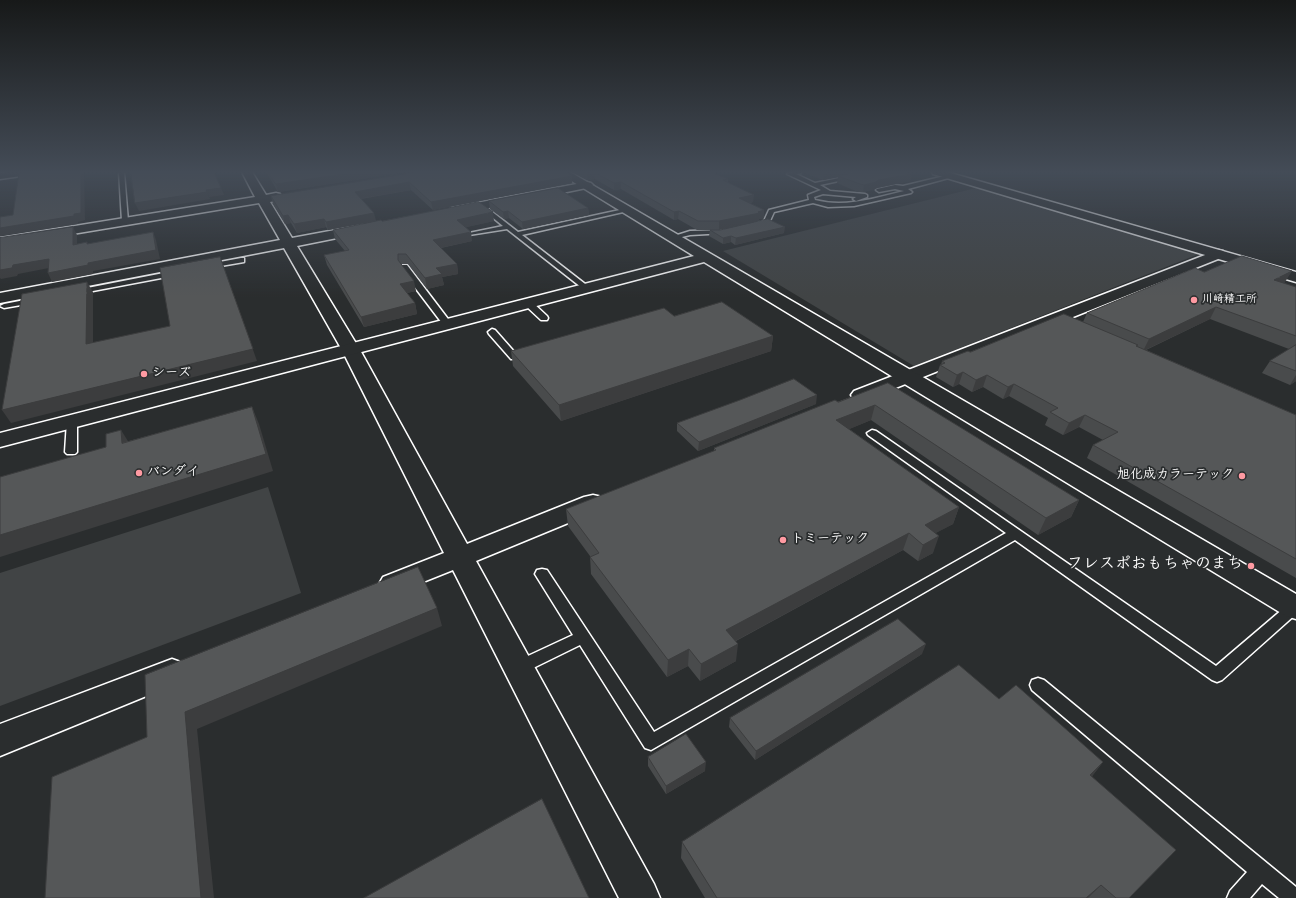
<!DOCTYPE html>
<html>
<head>
<meta charset="utf-8">
<style>
  body { margin:0 }
  canvas { display:block; background:#2a2d2e }
</style>
</head>
<body>
<canvas width="1296" height="898"></canvas>
<script>
const g = document.querySelector('canvas').getContext('2d');
g.lineJoin = 'round';
function fillPath(path, color) {
  g.fillStyle = color;
  g.fill(path, 'evenodd');
}
function stroke(path, color, width, dash) {
  g.strokeStyle = color;
  g.lineWidth = width;
  g.lineCap = dash ? 'butt' : 'round';
  g.setLineDash(dash || []);
  g.stroke(path);
}
function label(font, color, halo, rows, align = 'center') {
  g.font = font + ' "Gochi Hand","Klee One",sans-serif';
  g.lineWidth = 3.5;
  g.setLineDash([]);
  g.textBaseline = 'middle';
  g.strokeStyle = halo;
  g.fillStyle = color;
  for (const [text, x, y, turn = 0] of rows) {
    g.save();
    g.translate(x, y);
    g.rotate((+turn || 0) * Math.PI / 180);
    g.textAlign = isNaN(turn) ? turn : align;
    if (halo) g.strokeText(text, 0, 0);
    g.fillText(text, 0, 0);
    g.restore();
  }
}
const green = new Path2D(`
  M980,187l219,67 -285,112 -191,-115z
  M268,487l33,106 -301,113v-133z`);
const lane = new Path2D(`
  M119,172h5l4,49 -3,2 -3,-2z
  M794,172h7v1l-5,1 19,9 39,-8 -5,-3 13,2v2l-42,9 10,6 35,3 2,1v2l-11,4 -3,-2 3,-2 -33,-3 -9,3 1,3c30,8 60,-2 89,-9l-9,-2 -16,3 -3,-2 1,-1 18,-4 8,1 50,-12 3,2 -48,13 4,3 -1,1 -57,13 -26,1 -15,-4 -39,9 -5,11 -14,3v-2l9,-3 5,-11 40,-10 -1,-5 13,-5 -34,-16z
  M482,204l36,28 111,-24 3,2 -110,25 67,52v4h-3l-79,-62 -38,6v-2l34,-7 -23,-19v-2z
  M724,230l3,2 -1,1 -36,2 -16,4 -3,-2 19,-6z
  M241,258h3v4l-35,6 -4,-2 4,-2z
  M401,265h6l44,58 1,2 -1,2h-6l-44,-58z
  M174,271l4,2 -1,2 -100,19 -4,-2 4,-2z
  M35,298l4,2 -1,2 -34,6 -4,-2 4,-2z
  M526,302h6l15,14 1,2 -1,2h-6l-15,-14z
  M492,329l3,1 22,25 2,2 -2,2h-6l-22,-25 -1,-2z
  M72,418l5,3v31l-2,2h-8l-2,-2 2,-31z
  M872,430l4,1 340,235 74,-63 5,-2 1,13 -74,66 -5,2 -5,-2 -197,-140 -364,210 -6,-2 -65,-103 -55,27 -5,2 -5,-2 -3,-5 3,-5 58,-27 -38,-61 2,-4 5,-1 5,1 107,162 352,-199 -138,-98 -1,-2z
  M1038,678l6,2 252,207v11h-17l-17,-14 -12,14h-23l3,-7 17,-19 -215,-182 -2,-5 2,-5z`);
const street = new Path2D(`
  M242,172h10l14,23 10,-2 4,1 2,3 -2,3 -10,2 22,36 70,-13 5,1 2,3 -2,3 -70,14 63,104 107,194 117,-47 9,-2 9,2 3,6 -3,6 -126,52 178,323 6,14h-41l-166,-328 -60,24 -10,-3 -4,-7 4,-7 61,-24 -102,-203 -58,-102 -284,55v-10l280,-53 -21,-37 -259,43v-8l255,-41z
  M587,182l4,1 2,2 -2,2 -136,28 -4,-1 -2,-3 2,-3 4,-1z
  M1218,250l5,1 2,3 -2,3 -355,142 -7,2 -7,-2 -3,-4 3,-4z
  M172,659l11,4 4,9 -4,9 -183,75v-32z`);
const secondary = new Path2D(`
  M8,172h26l-6,3 -28,4v-6z
  M557,172h13l726,422v25l-10,-3 -582,-354 -704,185v-14l694,-177z
  M932,172h15l349,100v10l-363,-108z`);
const wall = new Path2D(`
  M266,172h140l-128,20z
  M417,172l155,4v7l-139,27 -22,-20 -50,9 15,22 -48,9 -2,-3 -29,6 -6,-10 -6,1 -12,-20 -2,-8z
  M572,172h139l17,7v3l25,20 -3,1 14,15 -5,1v2l-40,9h-22l-19,-11 -4,1 -53,-31 -7,1 -19,-11 -8,1z
  M802,172h48v1l7,-1h-1h49l7,2 -2,7 -33,7 -2,1 -12,3h-5l-21,-9 1,-6 -15,3z
  M489,201l99,7 1,7 -66,14 -14,-11 -5,1 -14,-10z
  M382,221h112l-28,6 6,14 -31,7 16,16 1,10 -16,3 2,8 -17,4 -19,-25h-7l15,27 -9,2 8,10 2,11 -53,13 -37,-62 -3,-10 21,-4 -10,-12 -2,-9z
  M710,230l74,3 -49,12 -4,-3 -8,2 -14,-8z
  M1204,272l81,10 -1,1 12,4v94l-6,4 -28,-12 8,-12 19,-12 -79,-30 -64,31 150,65v163l-209,-120 6,-13 10,-5 -24,-13 -16,8 -18,-10 3,-7 -39,-22 -6,3 -20,-12 -11,5 -13,-8 -6,3 -17,-10 4,-12h1l1,-4 28,-9 113,-30 4,-9z
  M674,316l99,20 -2,15 -210,70 -48,-55 -2,-15z
  M888,383l191,117 -8,17 -33,18 -167,-115 -22,9 110,78 -6,17 -18,9 -2,20 -15,8 -15,-11 -167,91v20l-36,20 -12,-15 -21,11 -76,-103 -1,-18 -22,-30 -2,-17 148,-58v-3z
  M816,404l-118,47 -21,-20v-8z
  M922,654l-167,106 -26,-33 1,-9z
  M999,699l104,63 -11,14 37,122h-424l-24,-40 1,-16z
  M648,757l57,14 -39,23 -18,-28z`);
const shadedWall = new Path2D(`
  M81,172h3l1,48 -7,2v2l-78,12v-8z
  M358,172h48l-128,20 -2,-8z
  M594,172l1,7 -8,1v-7z
  M829,172h21v2l-12,2v1l-15,3 1,-7z
  M912,174l-2,7 -33,7 -2,1 -12,3 1,-7 14,-5z
  M572,176v7l-139,27 -2,-8z
  M409,182l2,8 -54,9 -2,-7z
  M621,182v7l-7,1v-7z
  M221,188l3,7 -15,2 -3,-7z
  M207,192l3,7 -71,12 -4,-8z
  M754,195l-1,7 -15,3 1,-7z
  M588,208l1,7 -66,14 -1,-7z
  M764,210v8l-5,1v2l-40,9v-9z
  M508,211l1,7 -5,1 -1,-7z
  M679,211l-1,8 -4,1v-8z
  M493,212l1,9 -36,8 -1,-9z
  M374,213l2,8 -48,9 -2,-8z
  M288,215l3,8 -6,1 -2,-8z
  M324,219l2,8 -29,6 -3,-9z
  M73,227l4,8v18l-4,-8z
  M785,227l-1,6 -49,12 1,-7z
  M153,232l3,8 4,19 -67,12v3l-41,8 -4,-9 40,-10z
  M471,232l1,9 -37,8 -2,-9z
  M731,236v6l-8,2v-6z
  M220,257l37,104 -246,62 -9,-13 251,-61z
  M49,259l5,8 -36,7 -1,2 -16,3 -1,-1v-8l13,-5z
  M457,264l1,10 -16,3 2,8 -17,4 -2,-11 11,-10z
  M1292,271l-7,11 -17,9 6,-11z
  M414,281l2,10 -14,3 -2,-10z
  M87,282l6,10v64l-7,-12z
  M415,303l2,11 -53,13 -3,-10z
  M1216,307l-6,12 -67,32 6,-12z
  M773,336l-2,15 -210,70 -2,-16z
  M963,372l-4,12 -6,3 4,-12z
  M987,375l-4,12 -11,5 4,-12z
  M1296,375v6l-6,4z
  M1014,384l-5,12 -6,3 5,-12z
  M817,395l-1,9 -118,47 1,-9z
  M875,405l-4,15 -38,16 3,-16z
  M252,407l7,17 14,47 -273,86v-22z
  M1085,415l-6,12 -16,8 6,-12z
  M121,430l10,16 -9,-3z
  M1079,500l-8,17 -33,18 8,-17z
  M959,507l-6,17 -34,18 6,-17z
  M909,533l-6,17 -179,97 2,-17z
  M939,536l-6,17 -15,8 5,-16z
  M437,608l5,18 -245,103 17,169h-13l-16,-186z
  M738,644l-2,17 -36,20 1,-17z
  M926,644l-4,10 -167,106 1,-9z
  M689,649l-1,17 -21,11 1,-17z
  M706,762l-1,9 -39,23v-8z
  M1103,762l-13,17v-4z
  M1101,885l-13,13h-2z`);
const building = new Path2D(`
  M32,172h49v41l-7,1v2l-74,12v-11l13,-2 6,-42z
  M131,172h83l7,16 -15,2 1,2 -72,11z
  M268,172h90l-82,12z
  M417,172h148l7,4 -141,26 -22,-20 -54,10 19,21 -48,9 -2,-3 -30,5 -6,-9 -5,1 -12,-20z
  M584,172h127l17,7 -5,1 31,15 -15,3 25,12 -6,2 2,1 -41,8h-21l-19,-10 -5,1 -53,-30 -7,1 -20,-11 -7,1z
  M821,172h8l-5,1z
  M858,172h47l7,2 -34,6 -2,2 -12,3 -4,-1 -22,-8z
  M558,188l30,20 -66,14 -14,-11 -5,1 -14,-11z
  M479,202l14,10 -36,8 14,12 -38,8 24,24 -21,4 6,6 -17,4 -19,-24h-8v6l16,21 -14,3 15,19 -54,14 -37,-62 25,-5 -16,-20 48,-10 1,1z
  M768,219l17,8 -49,11 -5,-2 -8,2 -13,-8h10z
  M73,227v18l14,-3v2l66,-12 3,18 -68,13v2l-40,8 1,-14 -36,6 -1,3 -12,2v-32z
  M1242,256l50,15 -18,9 22,7v49l-80,-29 -67,32 -62,-26 108,-45 9,4z
  M220,257l33,92 -251,61 20,-116 65,-12 -1,62 84,-18 -10,-58z
  M722,302l51,34 -214,69 -48,-54 153,-43 10,8z
  M1064,314l74,31 -2,1 160,69v144l-203,-114 25,-13 -33,-17 -16,8 -19,-11 8,-4 -44,-24 -6,3 -21,-12 -11,5 -13,-8 -6,3 -17,-10 5,-2 -3,-2 26,-10 2,1z
  M1296,345v26l-26,-10z
  M794,379l23,16 -118,47 -22,-19 63,-23z
  M888,383l191,117 -33,18 -171,-113 -39,15 123,87 -34,18 14,11 -16,9 -14,-12 -183,97 12,14 -37,20 -12,-15 -21,11 -78,-103 9,-4 -33,-44 150,-59 -2,-2 121,-48 3,2z
  M252,407l14,47 -266,81v-58l106,-30v-13l15,-4 1,13z
  M418,567l19,41 -252,104 16,186h-156l7,-121 95,-40 -2,-62z
  M898,619l28,25 -170,107 -26,-33z
  M959,665l40,34 17,-14 87,77 -13,13 86,75 -47,48h-13l-15,-13 -15,13h-369l-35,-56z
  M686,734l20,28 -40,24 -18,-29z
  M542,799l47,99h-225z`);
const markers = [
  [1194,300,4,"#ff9aa2"],
  [144,374,4,"#ff9aa2"],
  [139,473,4,"#ff9aa2"],
  [1242,476,4,"#ff9aa2"],
  [783,540,4,"#ff9aa2"],
  [1251,566,4,"#ff9aa2"]
];
const farPoinames = [
  ["川崎精工所",1202,300]
];
const poiNames = [
  ["シーズ",152,374],
  ["バンダイ",147,473],
  ["旭化成カラーテック",1234,476,"right"],
  ["トミーテック",791,540]
];
const nearPoinames = [
  ["フレスポおもちゃのまち",1243,566]
];
fillPath(green, '#414445');
stroke(lane, '#fff', 3);
stroke(street, '#fff', 3);
stroke(secondary, '#fff', 3);
fillPath(lane, '#2a2d2e');
fillPath(street, '#2a2d2e');
fillPath(secondary, '#2a2d2e');
fillPath(wall, '#494b4c');
fillPath(shadedWall, '#3c3d3e');
fillPath(building, '#555758');
stroke(building, '#3c3d3e', 1);
const sky = g.createLinearGradient(0, 0, 0, 297);
sky.addColorStop(0, '#171919');
sky.addColorStop(0.58, '#444c57');
sky.addColorStop(1, '#444c5700');
g.fillStyle = sky;
g.fillRect(0, 0, 1296, 297);
for (const [x, y, r, color] of markers) {
  const dot = new Path2D();
  dot.arc(x, y, r, 0, 2 * Math.PI);
  g.fillStyle = color;
  g.fill(dot);
  stroke(dot, '#2a2d2e', 1.5);
}
label('bold 11px', '#fff', '#2a2d2e', farPoinames, 'left');
label('bold 13px', '#fff', '#2a2d2e', poiNames, 'left');
label('bold 16px', '#fff', '#2a2d2e', nearPoinames, 'right');
</script>
</body>
</html>
